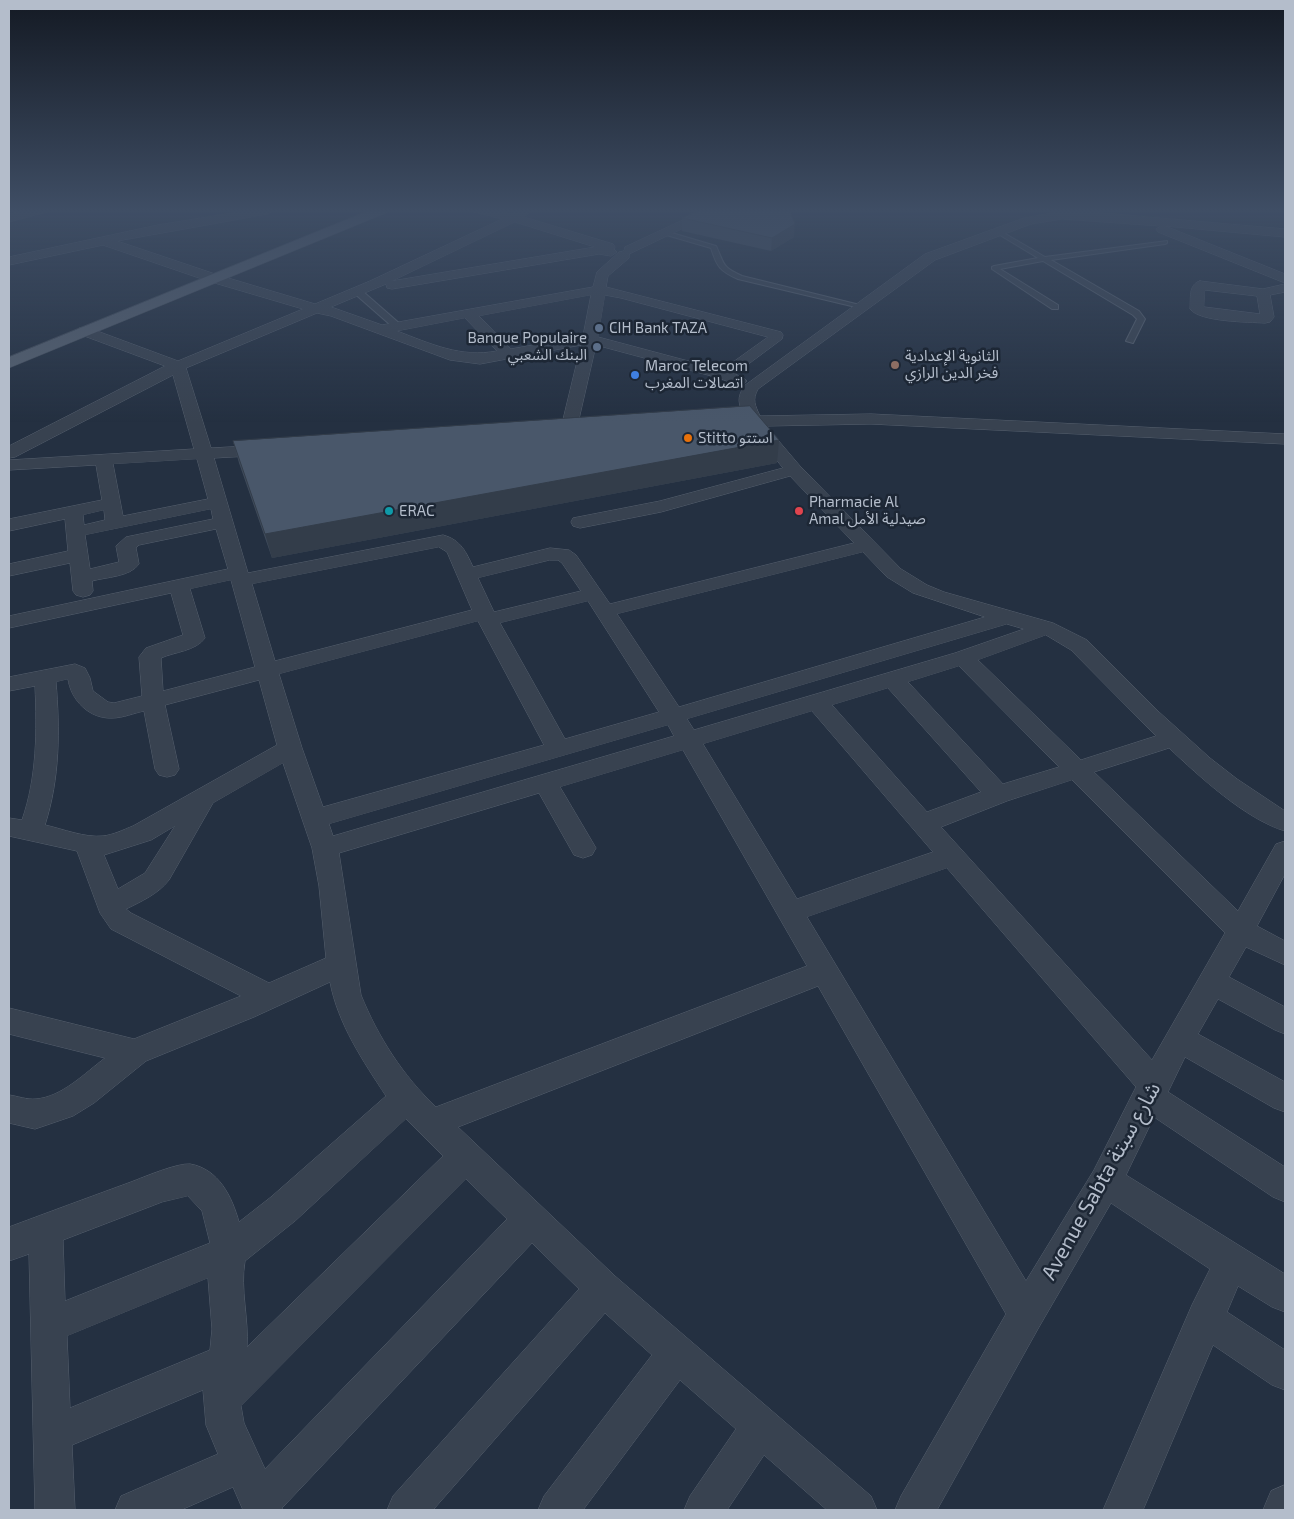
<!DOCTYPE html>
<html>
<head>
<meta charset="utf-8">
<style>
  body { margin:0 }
  #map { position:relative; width:1294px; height:1519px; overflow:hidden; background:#243041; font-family:"Exo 2",sans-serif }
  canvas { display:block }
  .frame { position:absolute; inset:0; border:10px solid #b4bdcb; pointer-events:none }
</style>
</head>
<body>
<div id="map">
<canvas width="1294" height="1519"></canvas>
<div class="frame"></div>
</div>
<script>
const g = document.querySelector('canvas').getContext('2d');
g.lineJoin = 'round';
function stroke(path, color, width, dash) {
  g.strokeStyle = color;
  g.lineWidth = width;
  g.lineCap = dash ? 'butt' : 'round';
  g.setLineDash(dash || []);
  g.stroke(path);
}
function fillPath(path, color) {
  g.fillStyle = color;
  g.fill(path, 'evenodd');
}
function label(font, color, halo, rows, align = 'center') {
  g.font = font + ' "Exo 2","Noto Sans Arabic",sans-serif';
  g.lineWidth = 5;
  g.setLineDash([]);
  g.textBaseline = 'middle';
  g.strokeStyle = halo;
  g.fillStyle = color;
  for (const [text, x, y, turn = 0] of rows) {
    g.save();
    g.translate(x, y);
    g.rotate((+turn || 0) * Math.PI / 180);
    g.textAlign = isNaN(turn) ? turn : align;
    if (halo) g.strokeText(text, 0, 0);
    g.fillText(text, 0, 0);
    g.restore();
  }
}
const lane = new Path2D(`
  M997,229l48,28 122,-16v2l-2,1 -114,16 88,51 6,8 -12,24 -7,-2 11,-22 -4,-4 -90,-54 -43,8 58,36v4h-6l-60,-40v-2l2,-1 44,-8 -43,-26 -1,-1z
  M665,231l51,15c9,19 5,20 26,30l122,30 -4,2 -122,-29c-18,-8 -21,-12 -27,-31l-48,-14v-2z
  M354,289h6l40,35v4h-6l-40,-35z`);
const street = new Path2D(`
  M30,210h19l-2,2 -38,10v-8z
  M250,210h24l-6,4 -151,27 101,34 97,29 55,-23 132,-62 -28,-7 -2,-2h20l20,4 7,-4h14l-9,7 89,27 2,3 -1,2 3,3 -6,4 -12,-2 -207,35 -5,-1 -1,-4 -55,23 51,18 211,-38 4,-15 22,-20 5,-1 1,-4 79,-37h15l-2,2 -88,42v4l-21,18 -2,11 175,45 2,3 -1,4 -47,35 9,4 3,3 -3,3h-10l-15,-6 -123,-33 -20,87 -2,4h-12l-2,-4 21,-87 -101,19 -30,-4 -119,-44 -14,-3 -131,55 25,80 56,-3 6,1 2,4 -2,4 -6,1 -53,3 34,115 195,-38c18,5 23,17 30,32l77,-19 19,2 7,5 34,49 244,-61 -64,-67 -129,36 -81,16 -7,-2 -2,-4 2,-4 87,-17 123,-33 -34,-42 -12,-2 -2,-3 2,-3 7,-2c-6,-13 -7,-18 0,-30l181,-132 99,-36 38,-7h19l204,18v8l-120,-11 120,48v9l-127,-51 -2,-3 5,-3 -99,-7 -31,5 -96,36 -177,129c-6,11 -3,16 2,27l111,-2 414,20v10l-414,-20 -105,2 34,40 101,103 26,16 17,7 109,31 34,17 72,72 51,46 27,21 48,32v20c-40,-12 -86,-55 -116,-83l-75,24 144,139 38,-67 9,-3v33l-28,52 28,15v24l-39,-18 -17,30 56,30v27l-10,-4 -57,-31 -20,35 87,48v30l-11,-4 -89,-51 -17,35 117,75v35l-12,-5 -119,-80 -28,58 159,99v38l-13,-5 -34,-21 -11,26 58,38v40l-13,-5 -59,-40 -70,165h-40l89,-205 18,-36 -99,-66 -72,124 -102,183h-42l6,-14 105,-182 -188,-328 -360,141 157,149 256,220 6,14h-50l-63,-55 -37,55h-43l6,-14 46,-67 -56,-49 -97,130h-45l6,-14 108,-141 -47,-42 -172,197h-46l6,-14 186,-207 -47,-46 -250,265 1,2h-40l-10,-23 -52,23h-66l6,-14 97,-42 -12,-29 -3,-35 -131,55 3,65h-40l-6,-256 -20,7v-34c40,-15 81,-30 122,-45 13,-5 46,-19 59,-18 29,5 42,33 49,58l32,-25 115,-101c-23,-35 -48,-72 -56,-114l-76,35 -108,44 -52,42 -21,13 -38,13 -26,-6v-28c8,1 18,5 27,4 26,-2 49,-26 69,-41l-96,-24v-26l125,31 107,-43 -130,-67 -11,-16 -23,-62 -68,-15v-18l13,2c15,-43 15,-89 13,-134l-26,5v-14l66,-13 10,4 5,10 3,13 15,11 6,1 28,-7 -3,-39 7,-9 37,-13 -12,-42 -162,35v-12l219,-47 -12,-40 -77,16 -3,3 3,16c-9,13 -33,13 -47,17l1,10 -3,4 -7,2 -7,-2 -3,-4 -3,-28 -61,13v-12l59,-13 -3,-32 -56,12v-12l93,-19 -6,-35 -87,5v-10l185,-11 -21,-74 -158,82 -6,1v-12l156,-80 -86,-32 -2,-3 2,-3h10l89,33 125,-52 -95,-28 -105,-36 -94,20v-8l149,-32zM515,222l80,25 -203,34zM591,295l-8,41 -72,13 -32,-33zM605,295l16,3 147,39 -46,33 -124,-33zM465,318l32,33c-36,7 -66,-7 -100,-20zM197,459l11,40 -85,17 -10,-52zM211,509l2,10 -87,18 -10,9 3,16 -29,7 -5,-34zM104,510l1,10 -21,5 -1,-10zM439,547l8,5 25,58 -197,51 -23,-77zM863,552l24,25 26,16 72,24 -306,90 -62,-93zM550,560h8l4,3 19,28 -87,21 -16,-34zM231,580l24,87 -92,24 -2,-33c13,-6 35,-7 44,-20l-15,-49zM588,601l71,111 -94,27 -65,-116zM478,621l66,124 -221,62 -21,-59 -23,-74zM1007,624l17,5 -69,24 -261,77 -7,-11zM1046,635l25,15 85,86 -75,24 -103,-100zM959,666l100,101 -56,17 -95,-102zM68,679c3,22 22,40 44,39 11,0 22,-5 32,-7l11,58 4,6 8,2 8,-2 4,-6 -14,-64 94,-25 18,65 -144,81c-10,4 -20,9 -30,10 -18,2 -40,-7 -58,-11 15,-47 15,-95 11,-143zM888,688l93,104 -54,20 -95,-107zM812,711l121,141 -136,47 -94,-155zM668,725l6,11 -341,100 -4,-12zM683,750l124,216 -371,141c-33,-31 -58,-70 -75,-112l-22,-142 200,-60 35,62 9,3 9,-3 4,-7 -36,-61zM283,763l29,85 7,38 7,72 -57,25 -138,-70 -5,-4c16,-8 32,-15 43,-29l44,-77zM1072,780l153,153 -73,127 -211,-233 66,-26zM175,826l-30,47 -27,16 -14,-34 47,-15zM947,868l189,219 -42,83 -68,111 -219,-364zM406,1119l37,37 -196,191c2,-28 -7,-58 -2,-86l50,-40zM466,1179l41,40 -242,250 -21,-46 -3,-17zM188,1196l14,15 8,32 -145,58 -2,-61 99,-38zM208,1278l4,51 -2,21 -140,58 -3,-72z
  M1200,281l63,8 22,-5v8l-15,3 4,22 -4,5 -5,1c-17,-1 -65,-1 -75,-14 1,-10 -2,-25 10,-28zM1205,290l52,6 3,18 -56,-7z
  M1285,1485v25h-22l8,-19z`);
const primary = new Path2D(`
  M370,210h18l-2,3 -377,155v-11z`);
const wall = new Path2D(`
  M682,218l112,19 -23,14 -89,-20z
  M233,441l544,22 -505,95 -33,-95z`);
const shadedWall = new Path2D(`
  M795,224l-1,13 -23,14 1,-13z
  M779,440l-2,23 -505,95 -7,-24z`);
const building = new Path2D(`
  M700,210h86l4,1 5,13 -23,14 -90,-20z
  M750,406l29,34 -514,94 -32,-93z`);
const markers = [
  [599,328,5,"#5c6f8a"],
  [597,347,5,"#5c6f8a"],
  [895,365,5,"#8d6e63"],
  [635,375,5,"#3f7fe0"],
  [688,438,5,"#e8710a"],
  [389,511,5,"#0f9aa8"],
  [799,511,5,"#e0444e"]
];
const farPoinames = [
  ["CIH Bank TAZA",609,328],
  ["Banque Populaire",587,338,"right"],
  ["البنك الشعبي",587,355,"right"],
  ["الثانوية الإعدادية",905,356],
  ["فخر الدين الرازي",905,373],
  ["Maroc Telecom",645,366],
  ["اتصالات المغرب",645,383],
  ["Stitto استتو",698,438],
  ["Pharmacie Al",809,502],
  ["Amal صيدلية الأمل",809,519],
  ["ERAC",399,511]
];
const nearStreetnames = [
  ["Avenue Sabta شارع سبتة",1101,1181,-61]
];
stroke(lane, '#56606e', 2);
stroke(street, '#56606e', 1);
stroke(primary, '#414b59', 1);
fillPath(lane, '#384250');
fillPath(street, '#384250');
fillPath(primary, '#566170');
fillPath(wall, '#3f4b5b');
fillPath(shadedWall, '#333d4a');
fillPath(building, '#49576a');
stroke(building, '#333d4a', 1);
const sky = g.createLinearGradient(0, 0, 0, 422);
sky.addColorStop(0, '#141a24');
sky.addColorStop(0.5, '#3f4e65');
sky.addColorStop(1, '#3f4e6500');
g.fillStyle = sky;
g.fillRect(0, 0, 1294, 422);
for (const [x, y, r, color] of markers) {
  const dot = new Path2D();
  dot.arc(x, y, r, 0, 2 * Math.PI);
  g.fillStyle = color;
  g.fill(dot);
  stroke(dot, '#1d2735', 2);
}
label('15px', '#b4bdcb', '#1d2735', farPoinames, 'left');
label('21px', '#b4bdcb', '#1d2735', nearStreetnames);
</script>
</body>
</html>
